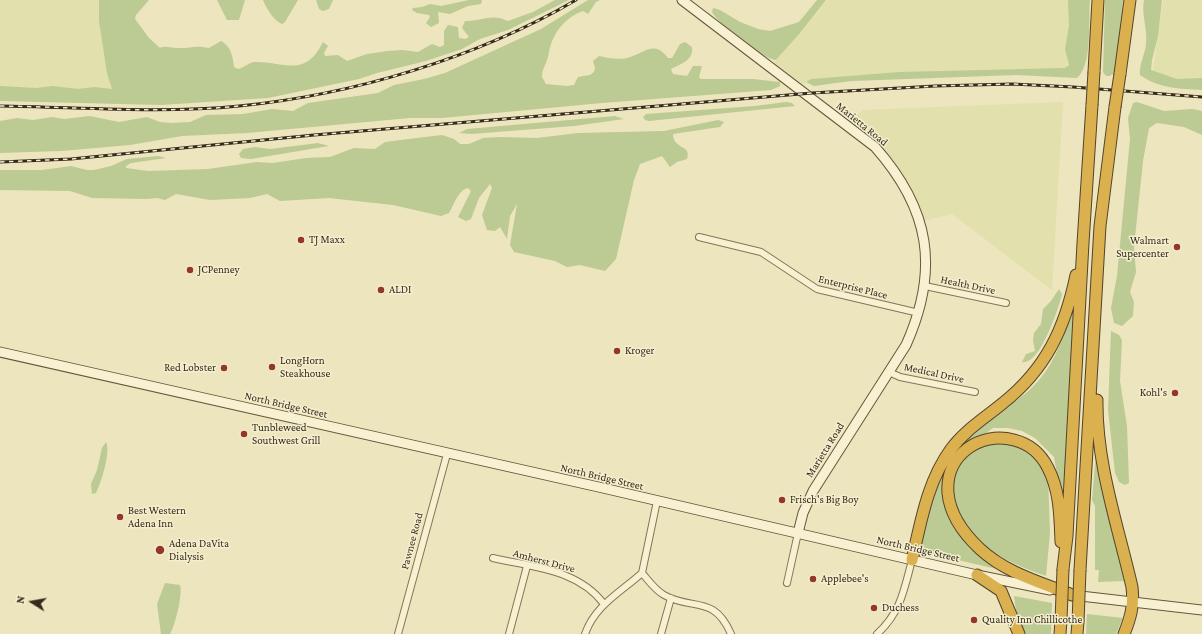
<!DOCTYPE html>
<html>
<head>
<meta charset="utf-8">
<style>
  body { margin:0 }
  #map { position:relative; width:1202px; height:634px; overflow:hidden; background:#ece5be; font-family:"Crimson Pro",serif }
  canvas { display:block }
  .north { position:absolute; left:12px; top:582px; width:40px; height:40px; -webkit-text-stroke:3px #f4eece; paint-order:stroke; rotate:281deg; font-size:11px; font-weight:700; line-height:16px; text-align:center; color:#342b1c }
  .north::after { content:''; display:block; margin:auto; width:14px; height:18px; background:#342b1c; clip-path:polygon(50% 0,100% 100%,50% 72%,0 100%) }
</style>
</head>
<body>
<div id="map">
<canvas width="1202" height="634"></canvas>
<div class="north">N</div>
</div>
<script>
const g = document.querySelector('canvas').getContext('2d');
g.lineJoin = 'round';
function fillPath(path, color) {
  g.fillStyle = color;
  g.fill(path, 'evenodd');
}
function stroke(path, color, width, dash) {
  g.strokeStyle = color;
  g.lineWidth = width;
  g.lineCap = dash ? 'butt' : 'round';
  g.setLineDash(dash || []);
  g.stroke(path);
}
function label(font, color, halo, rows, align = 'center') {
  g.font = font + ' "Crimson Pro",serif';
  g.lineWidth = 3;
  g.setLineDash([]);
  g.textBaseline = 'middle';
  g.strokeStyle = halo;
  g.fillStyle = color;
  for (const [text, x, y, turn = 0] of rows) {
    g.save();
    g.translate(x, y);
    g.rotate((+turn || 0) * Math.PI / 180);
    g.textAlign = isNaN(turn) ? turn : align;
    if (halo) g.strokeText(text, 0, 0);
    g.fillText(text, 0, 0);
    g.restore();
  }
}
const farmland = new Path2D(`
  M0,0h101v11l11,82 -112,-3z
  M827,0h244l-4,70 -267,14 -26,-21z
  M1163,0h39v81l-50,-3z
  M1063,102l-11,188 -100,-76 -29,7 -19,-45 -17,-24 -37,-31 13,-11z`);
const green = new Path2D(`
  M99,0h50l-13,15 -1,4 14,19 11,10c7,-3 12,1 20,0 12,0 15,-3 29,0l12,-7c10,5 12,16 13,26l4,2c6,-1 11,-7 17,-7 31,0 50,16 68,-20l5,4 -4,7 1,3 13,-1 9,6 20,-7 21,-3 14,-1 16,2 14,-8 8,3 4,-2v-14l4,-6 10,2 1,11 6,1 4,-2 -7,-9 3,-7c18,0 26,-8 43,0l25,-9 22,-12h14l-61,30 -28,9 -18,10 -36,12 -49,12 -18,6 -91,19 -107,7 -161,-4v-15l36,2 17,-2 25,3 16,-2 18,2 -5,-16 -8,-52z
  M217,0h28l-6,20h-12z
  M263,0h35l-13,22 -3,2c-9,-4 -15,-15 -19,-24z
  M316,0h17l-4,9 -6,2 -4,-2z
  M469,0h13l-1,4 -13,2 -18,8 -12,-2 1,11 -8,4 -5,-4 4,-6 -1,-2 -12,-2 -5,-3 1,-2 9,-1 8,-3 11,2z
  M588,0h12l-4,2 -8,12 -5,-3c-15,5 -27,18 -32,33 -2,5 -2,11 -4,16 -2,7 -5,9 -5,17l4,7 21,2 7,-1 4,-8 12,-2 4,-3 1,-4 -2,-7 6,-5c9,2 18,4 28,2 18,-4 26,-19 41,0h4l8,-14 5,-2 7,5c2,13 -11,17 -21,22l2,5 14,2 6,-10h9l-3,11 2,2h52l27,3v4l-9,4 -169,13 -160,15h-32l-163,15 -65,3 -52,9 -69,6 -61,2v-32l17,-3 16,2 19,-3 12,2 26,-3 29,6 28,-5 13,5 11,1 19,-1 16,-7 37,-1 29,-5 21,2 15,-8 70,-10 16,-8 30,-6 21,-6 96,-44z
  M817,0h9l-27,34 -23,26c-13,-1 -58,-36 -64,-48l1,-4 7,2 20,12 18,7 12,2 29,-9z
  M1068,0h22c-2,19 3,65 -13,78l-61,-3 -165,6 -37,5 -6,-3 -1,-2 5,-2 87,-7 166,-4 4,-3 -4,-16 4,-23z
  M1105,0h18l-8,72 -5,4h-4l-3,-4z
  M1144,0h18l-4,36 -6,24 -1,10 26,9 25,-1v12c-22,-1 -44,-2 -62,-15 -1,-11 5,-20 6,-31 2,-15 -5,-29 -2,-44z
  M786,102l6,1 3,3 -146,15 -4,-1 -2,-3 3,-3 109,-8z
  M1137,102l27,9 28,-2 10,2v24l-18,-8 -27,-4 -8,5 -6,33 -9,86 2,25 -6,20 4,10 -1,14 -11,10 -8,-3 -3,-15 6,-32 13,-137 -2,-21 5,-15z
  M615,116l9,3 -50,7 -103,8 -12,-1 8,-4z
  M718,120l6,2 -4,5 -47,7c0,16 19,10 14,25l-10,3 -7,5 -8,-11 -22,8 -6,16 -18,79 -11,12 -25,-6 -13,2 -12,-6 -41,-9 -4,-7 7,-41 -7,12 -3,23 -7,-12 -5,4 -8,-1 -5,-15 10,-27 -2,-4 -11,14 -8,21 -5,2 -8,-4 13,-26 -3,-3c-10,2 -14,17 -19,25l-8,3 -48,-11 -64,-7 -49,3 -13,-7 -17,4 -40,2 -34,-6 -11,6 -8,-2 -10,1 -55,-1 -22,-7 -70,-1v-20h42l29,-4 16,4h7l17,-4 16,-7 31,-3 8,2 -35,5 -5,3v2l22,3 60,-2 49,-7 16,1 33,-5 24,-1 24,-9 21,1 10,-7 32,-4 25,-3 12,4 6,5h9l14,-6 17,-1 37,1 41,-5 86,-2z
  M318,143l11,3 -78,13 -10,-1 -2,-4 4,-5 12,-2 15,2z
  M1059,289l3,5c-3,13 -22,72 -40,68l4,-8 9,-3 -2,-11 1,-7 7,-9 2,-15 8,-8z
  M1076,298l-12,218 -10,-59 -19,-19 -13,-7 -14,-3h-15l-36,26 -7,59 55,58 -86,-20c9,-35 15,-79 40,-107 18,-22 44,-33 66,-50 30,-25 40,-59 49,-95z
  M1111,331l8,4 3,5 -2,41 7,45 2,57 -4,2 -6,-3 -4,-9 -7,-63z
  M999,441l31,9 18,26 2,57 -4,43c-23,-8 -46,-17 -65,-33 -39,-35 -40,-89 18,-102z
  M106,442c5,10 -5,41 -10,51l-4,1 -1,-10 6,-14 5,-22z
  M1096,453l28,128 -26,1 1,-12h-4v-64l-3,-6z
  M165,583l15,2c3,9 -5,41 -10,49h-9l-4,-30z
  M1014,596l38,7 -1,31h-27l-8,-24z
  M1087,614l36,4 -7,16h-30z`);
const street = new Path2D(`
  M699,237l62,15 56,37 102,24
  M925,286l81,17
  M889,372l11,5 75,15
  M657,501l-15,72c7,8 13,17 22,22 28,16 50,-1 67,39
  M493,558c39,9 85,11 111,46
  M787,583l11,-50
  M398,634l49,-180
  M509,634l18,-68
  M585,634c10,-29 36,-42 57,-61
  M661,634l10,-36
  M877,634c24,-22 27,-44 35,-74`);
const secondary = new Path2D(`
  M682,0l193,147c55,62 65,122 31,198l-93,146 -10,22 -5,20
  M0,352l603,136 374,87 73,15
  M1072,595l130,15`);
const highway = new Path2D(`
  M1094,72l4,-72
  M1120,74l10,-74
  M1097,400c-1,63 21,126 35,187 2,18 -1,30 -8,47
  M1061,542c-1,-25 -1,-51 -13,-74 -7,-14 -18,-24 -34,-28 -34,-9 -69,15 -66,53 2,22 16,41 32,56 26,24 60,33 92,46
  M912,560c9,-38 15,-78 39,-111 14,-19 34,-31 52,-46 43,-34 62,-75 73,-128
  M1063,569l4,-33 16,-293 9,-138
  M1080,570l20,-344 15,-119
  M977,575l24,16 18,43
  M1060,634l1,-14
  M1077,634l1,-12`);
const rail = new Path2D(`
  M0,106c79,1 160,8 239,0 113,-11 238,-48 337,-106
  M0,162l71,-3 243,-24 498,-42 123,-7 77,-2 61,3 129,10`);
const highwayBridge = new Path2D(`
  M1092,105l2,-33
  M1115,107l5,-33
  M1061,620l2,-51
  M1078,622l2,-52`);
const markers = [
  [301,240,4,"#923729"],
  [1177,247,4,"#923729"],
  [190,270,4,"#923729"],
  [381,290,4,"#923729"],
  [617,351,4,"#923729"],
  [272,367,4,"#923729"],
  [224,368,4,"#923729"],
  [1175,393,4,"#923729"],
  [244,434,4,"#923729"],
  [782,500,4,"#923729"],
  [120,517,4,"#923729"],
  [160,550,5,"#923729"],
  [813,579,4,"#923729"],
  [874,608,4,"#923729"],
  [974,620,4,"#923729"]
];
const streetNames = [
  ["Marietta Road",862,124,39],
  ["Health Drive",968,285,12],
  ["Enterprise Place",853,287,14],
  ["Medical Drive",934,373,12],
  ["North Bridge Street",286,405,13],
  ["Marietta Road",825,450,-58],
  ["North Bridge Street",602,477,13],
  ["Pawnee Road",412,541,-75],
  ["North Bridge Street",918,549,13],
  ["Amherst Drive",544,561,15]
];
const poiNames = [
  ["TJ Maxx",309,240],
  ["Walmart",1169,241,"right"],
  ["Supercenter",1169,254,"right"],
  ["JCPenney",198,270],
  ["ALDI",389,290],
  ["Kroger",625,351],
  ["LongHorn",280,361],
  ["Steakhouse",280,374],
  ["Red Lobster",216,368,"right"],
  ["Kohl's",1167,393,"right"],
  ["Tunbleweed",252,428],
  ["Southwest Grill",252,441],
  ["Frisch's Big Boy",790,500],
  ["Best Western",128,511],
  ["Adena Inn",128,524],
  ["Adena DaVita",169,544],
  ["Dialysis",169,557],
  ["Applebee's",821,579],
  ["Duchess",882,608],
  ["Quality Inn Chillicothe",982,620]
];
fillPath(farmland, '#e2e0ac');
fillPath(green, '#bcca93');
stroke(street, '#847557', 8);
stroke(secondary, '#66563b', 11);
stroke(highway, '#52432c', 13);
stroke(street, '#f8f1d1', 6);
stroke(secondary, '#f8f1d1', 9);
stroke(highway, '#dbb14f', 11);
stroke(rail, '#342b1c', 3);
stroke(rail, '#f4eece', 1.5, [4.5]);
stroke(highwayBridge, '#52432c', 13, []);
stroke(highwayBridge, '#dbb14f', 11);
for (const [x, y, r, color] of markers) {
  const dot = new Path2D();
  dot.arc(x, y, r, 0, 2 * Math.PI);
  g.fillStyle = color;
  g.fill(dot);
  stroke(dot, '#f4eece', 1.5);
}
label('11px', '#342b1c', '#f4eece', streetNames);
label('11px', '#342b1c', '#f4eece', poiNames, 'left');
</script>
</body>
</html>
